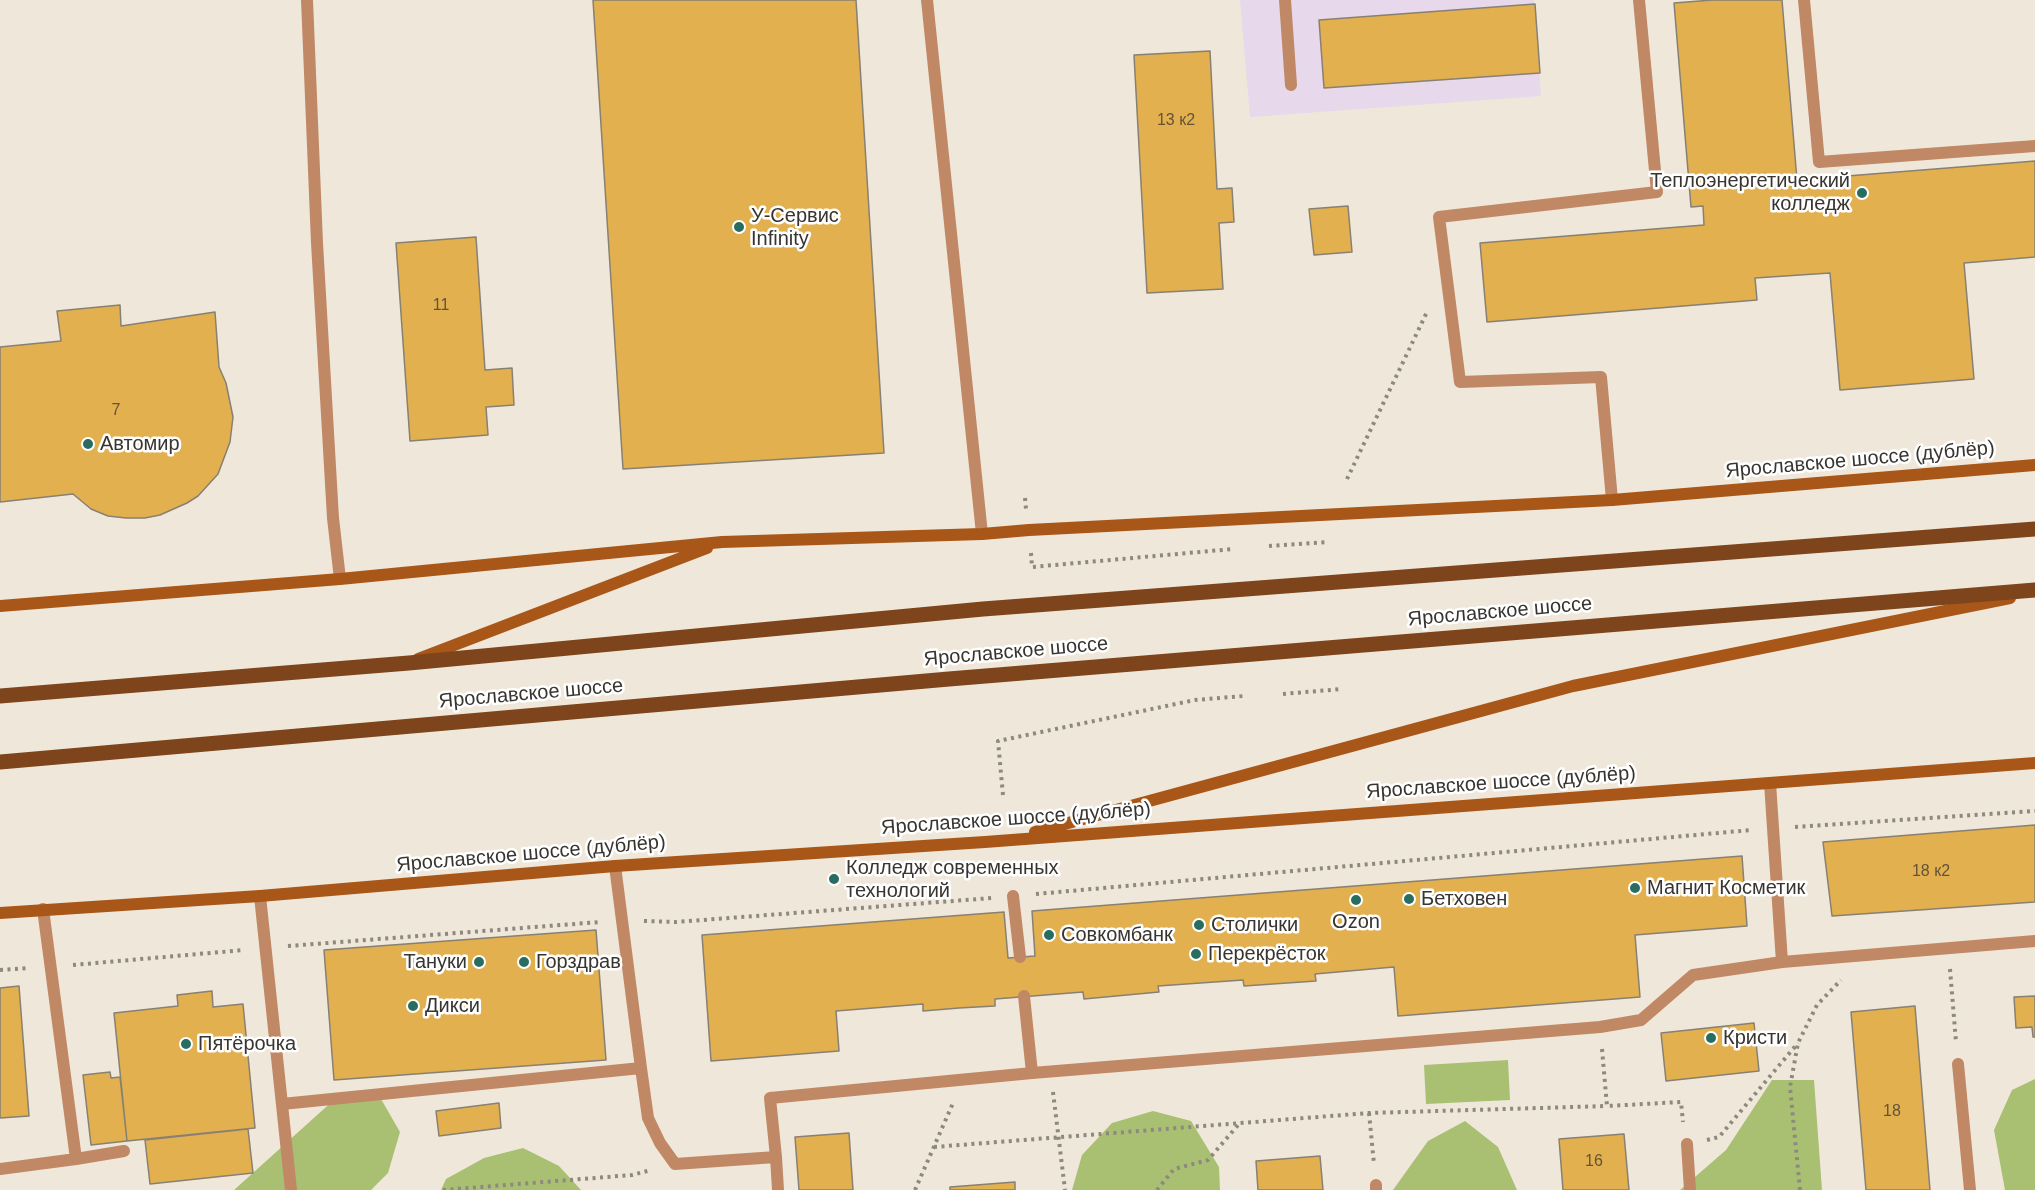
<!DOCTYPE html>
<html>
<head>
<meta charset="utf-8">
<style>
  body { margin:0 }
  canvas { display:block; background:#efe7d9 }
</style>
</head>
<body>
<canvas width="2035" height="1190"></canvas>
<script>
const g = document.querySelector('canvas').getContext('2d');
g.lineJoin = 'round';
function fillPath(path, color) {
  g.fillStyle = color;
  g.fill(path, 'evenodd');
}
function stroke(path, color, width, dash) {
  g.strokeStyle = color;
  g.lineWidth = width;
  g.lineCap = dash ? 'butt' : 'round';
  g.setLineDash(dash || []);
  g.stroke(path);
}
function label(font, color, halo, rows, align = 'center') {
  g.font = font + ' Arial,sans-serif';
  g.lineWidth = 5;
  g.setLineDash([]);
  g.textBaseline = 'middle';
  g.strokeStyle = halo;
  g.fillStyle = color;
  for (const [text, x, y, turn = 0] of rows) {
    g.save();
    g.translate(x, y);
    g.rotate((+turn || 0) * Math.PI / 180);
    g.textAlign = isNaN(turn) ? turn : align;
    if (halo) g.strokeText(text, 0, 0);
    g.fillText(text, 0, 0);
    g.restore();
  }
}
const industrial = new Path2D(`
  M1240,0h294l7,96 -291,21z`);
const green = new Path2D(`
  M1508,1060l2,40 -84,4 -2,-39z
  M2035,1079v111h-30l-11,-60 18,-40z
  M1772,1080h42l8,110h-142l46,-40z
  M377,1092l23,40 -12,41 -17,17h-137l102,-92z
  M1153,1111l38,10 28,46 1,23h-148l10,-35 30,-32z
  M1465,1121l33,26 19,43h-124l35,-49z
  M523,1148l36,18 22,24h-140l5,-11 38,-21z`);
const building = new Path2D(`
  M593,0h263l28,453 -261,16z
  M1712,0h70l15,180 238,-19v96l-71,6 10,116 -134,11 -10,-117 -75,5 2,22 -270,22 -7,-79 224,-18 -1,-19 -12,1 -17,-204z
  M1535,4l5,69 -216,15 -5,-68z
  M1210,51l7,138 15,-1 2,34 -15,1 4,66 -76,4 -13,-238z
  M1348,206l4,46 -38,3 -5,-46z
  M476,237l9,133 27,-2 2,37 -28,2 2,28 -78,6 -14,-198z
  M120,305l1,21 94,-14 4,55 7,16 7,34 -3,25 -12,32 -20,22 -11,7 -27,12 -15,3h-19l-18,-2 -17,-7 -18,-15 -73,8v-155l61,-6 -4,-30z
  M2035,825v77l-203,14 -9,-74z
  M1742,856l5,70 -112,9 5,62 -242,19 -4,-49 -79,7 1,7 -72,5 -1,-6 -85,6 1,6 -75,7 -1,-7 -88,7v7l-36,2 -36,3v-7l-87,7 3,40 -128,10 -9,-126 302,-23 4,46 27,-2 -3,-45z
  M596,930l10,130 -272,20 -10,-130z
  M19,986l10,130 -29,2v-130z
  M212,991l1,16 30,-3 12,124 -128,13 -13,-128 64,-7 -1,-11z
  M2035,996v41h-2l-1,-10 -16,1 -2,-31z
  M1915,1006l15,184h-64l-15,-178z
  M1754,1023l5,48 -93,10 -5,-48z
  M110,1072l1,6 9,-1 7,64 -36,4 -8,-70z
  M499,1103l2,25 -62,8 -3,-25z
  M248,1129l5,44 -103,11 -5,-44z
  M849,1133l4,57h-54l-4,-53z
  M1624,1134l5,56h-66l-4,-51z
  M1320,1156l3,34h-65l-2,-29z
  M1015,1182v8h-65v-3z`);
const path = new Path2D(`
  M1347,479l80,-167
  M1025,498l1,11
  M1269,546l59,-4
  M1031,553l1,14 201,-18
  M1283,694l59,-5
  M1003,795l-5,-54 197,-41 49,-4
  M1795,827l240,-16
  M1036,894l715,-64
  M644,921l32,1 316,-24
  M288,946l312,-24
  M73,965l171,-15
  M1950,969l6,73
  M0,970l29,-2
  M1602,1049l5,57 74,-4 2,20
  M1053,1092l12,98
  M1369,1113l5,51
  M1707,1140l12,-3 79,-94
  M934,1147l435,-34 238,-7
  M443,1190l189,-15 19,-5
  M915,1190l38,-87
  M1157,1190l17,-21 34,-9 31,-36
  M1800,1190l-10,-103 8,-44 19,-38 24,-25`);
const lane = new Path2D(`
  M307,0l10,243 16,275 7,61
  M927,0l55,534
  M1285,0l6,85
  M1804,0l15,162 216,-16
  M1612,500l-11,-123 -141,5 -21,-165 218,-25 -18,-192
  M1770,783l12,179 253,-21
  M615,866l26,202
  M260,896l31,294
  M1013,896l7,61
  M1024,996l8,77 568,-46 41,-7 52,-45 89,-13
  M1958,1064l12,126
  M282,1104l359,-36 7,50 12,25 15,21 101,-7 -6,-59 262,-25
  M1687,1144l3,46
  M776,1157l2,33
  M76,1159l48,-8
  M0,1169l76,-10 -33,-250
  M1376,1185v5`);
const secondary = new Path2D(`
  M0,606l340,-27 382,-37 260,-8 47,-4 583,-30 423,-35
  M418,659l289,-111
  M1035,832l538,-146 437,-88
  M0,913l260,-17 355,-30 370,-24 1050,-79`);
const primary = new Path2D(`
  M0,696l409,-33 574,-54 1052,-80
  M0,762l949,-83 1086,-89`);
const markers = [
  [1862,193,6,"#296d60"],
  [739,227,6,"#296d60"],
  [88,444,6,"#296d60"],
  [834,879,6,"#296d60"],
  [1635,888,6,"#296d60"],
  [1409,899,6,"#296d60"],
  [1356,900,6,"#296d60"],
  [1199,925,6,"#296d60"],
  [1049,935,6,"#296d60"],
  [1196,954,6,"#296d60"],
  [479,962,6,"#296d60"],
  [524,962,6,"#296d60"],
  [413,1006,6,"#296d60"],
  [1711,1038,6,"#296d60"],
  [186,1044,6,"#296d60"]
];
const numberNames = [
  ["13 к2",1176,121],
  ["11",441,306],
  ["7",116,411],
  ["18 к2",1931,872],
  ["18",1892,1112],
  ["16",1594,1162]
];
const poiNames = [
  ["Теплоэнергетический",1850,181,"right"],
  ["колледж",1850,204,"right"],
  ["У-Сервис",751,216],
  ["Infinity",751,239],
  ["Автомир",100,444],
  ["Колледж современных",846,868],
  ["технологий",846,891],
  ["Магнит Косметик",1647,888],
  ["Бетховен",1421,899],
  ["Ozon",1356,922,"center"],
  ["Столички",1211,925],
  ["Совкомбанк",1061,935],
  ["Перекрёсток",1208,954],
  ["Тануки",467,962,"right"],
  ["Горздрав",536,962],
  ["Дикси",425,1006],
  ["Кристи",1723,1038],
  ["Пятёрочка",198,1044]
];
const streetNames = [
  ["Ярославское шоссе (дублёр)",1860,460,-5],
  ["Ярославское шоссе",1500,612,-5],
  ["Ярославское шоссе",1016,652,-5],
  ["Ярославское шоссе",531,694,-5],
  ["Ярославское шоссе (дублёр)",1501,783,-4],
  ["Ярославское шоссе (дублёр)",1016,819,-4],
  ["Ярославское шоссе (дублёр)",531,854,-5]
];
fillPath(industrial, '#e7d8eb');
fillPath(green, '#a9c073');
fillPath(building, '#e3b04f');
stroke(building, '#878073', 1.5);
stroke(path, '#8e897f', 4, [3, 4.5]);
stroke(lane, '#c18866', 12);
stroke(secondary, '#a95719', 12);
stroke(primary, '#7e441b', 15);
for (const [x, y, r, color] of markers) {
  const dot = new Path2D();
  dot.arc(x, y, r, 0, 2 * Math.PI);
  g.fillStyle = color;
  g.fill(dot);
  stroke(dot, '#fff', 2);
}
label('16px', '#635438', null, numberNames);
label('20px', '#383530', '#fff', poiNames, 'left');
label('20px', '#383530', '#fff', streetNames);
</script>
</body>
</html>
